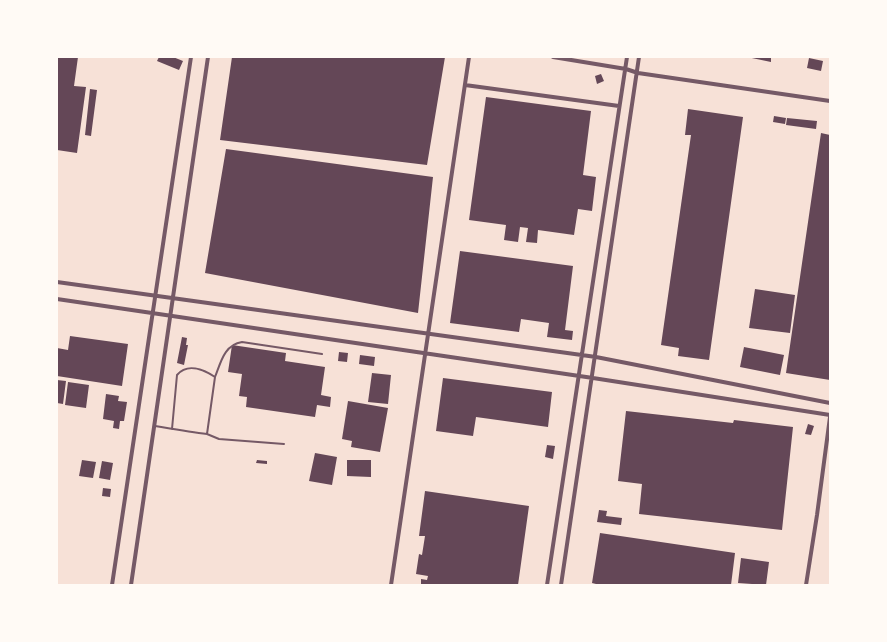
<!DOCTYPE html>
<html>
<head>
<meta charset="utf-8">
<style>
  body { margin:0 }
  #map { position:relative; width:887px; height:642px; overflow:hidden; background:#f7e1d7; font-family:Poppins,sans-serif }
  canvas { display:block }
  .frame { position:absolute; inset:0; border:58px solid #fffaf5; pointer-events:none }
</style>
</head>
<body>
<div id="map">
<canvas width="887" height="642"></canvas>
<div class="frame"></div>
</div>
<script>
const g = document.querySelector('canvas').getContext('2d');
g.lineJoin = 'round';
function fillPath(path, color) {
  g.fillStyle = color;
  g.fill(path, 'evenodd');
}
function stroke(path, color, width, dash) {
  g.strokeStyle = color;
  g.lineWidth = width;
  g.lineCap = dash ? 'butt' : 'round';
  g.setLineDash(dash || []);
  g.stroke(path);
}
const building = new Path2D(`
  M57,57h21l-4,29 12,1 -9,66 -20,-3z
  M159,57h14l10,4 -4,9 -22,-9z
  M232,57h213l-18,108 -207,-25z
  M747,57h24v5z
  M809,58l14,3 -2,10 -14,-3z
  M601,74l3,7 -7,3 -2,-8z
  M90,89l7,1 -6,46 -6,-1z
  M486,97l105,14 -8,64 13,2 -4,34 -14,-2 -4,26 -36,-5 -1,13 -11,-1 2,-14 -8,-1 -2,15 -14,-2 2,-15 -37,-5z
  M688,109l55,8 -34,243 -31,-4 1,-8 -18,-3 30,-210h-6z
  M774,116l12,2 -1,6 -12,-2z
  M787,118l30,3 -1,8 -30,-4z
  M821,133l9,2v245l-44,-7z
  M226,149l207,28 -15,136 -213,-40z
  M460,251l113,15 -8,64 8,1 -1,9 -25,-3 2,-14 -28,-4 -2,13 -69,-9z
  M755,289l40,6 -5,38 -41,-5z
  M70,336l58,8 -6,42 -65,-10v-28l11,2z
  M182,337l5,1 -1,7h2l-4,20 -7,-2z
  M232,345l54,8 -1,8 40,6 -4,28 10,2 -1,10 -13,-2 -2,12 -69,-10 1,-10 -8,-1 3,-22 -14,-2z
  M744,347l40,8 -4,20 -40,-8z
  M339,352l9,1 -1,9 -9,-1z
  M360,355l15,2 -1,9 -15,-2z
  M372,373l19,2 -3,29 -20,-2z
  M443,378l109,14 -4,35 -72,-10 -3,19 -37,-5z
  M57,380l9,1 -3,23 -6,-1z
  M68,382l21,3 -3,23 -21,-3z
  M106,394l13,2 -1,5 9,1 -3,19h-4l-1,8 -6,-1 1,-7 -11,-2z
  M348,401l40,7 -8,44 -29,-5 1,-6 -10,-2z
  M626,411l107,12 1,-3 59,7 -11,103 -143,-16 3,-30 -24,-3z
  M808,424l6,2 -3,9 -6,-1z
  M547,445l8,1 -2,13 -8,-2z
  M315,453l22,4 -5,28 -23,-4z
  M82,460l14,2 -3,16 -14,-2z
  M257,460l10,1v3l-11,-1z
  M347,460h24v17l-24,-1z
  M102,461l11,2 -3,17 -11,-2z
  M103,488l8,1 -1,8 -8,-1z
  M425,491l104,15 -11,79h-97v-6l6,1 1,-4 -12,-2 3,-20 3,1 3,-19h-6z
  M599,510l8,1 -1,5 16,2 -1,7 -24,-3z
  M600,533l135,20 -4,32h-131l-8,-2z
  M741,558l28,4 -3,23 -28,-2z`);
const service = new Path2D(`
  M215,377c6,-15 9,-32 27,-35l80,12
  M155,426c18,3 35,6 52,8l8,-57c-12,-8 -28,-14 -38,-2l-5,54
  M207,434l12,5 65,5`);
const minor = new Path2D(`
  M553,57l73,12 12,4 192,28
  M465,85l154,21
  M57,282l539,75 234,46
  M57,299l536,79 237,37
  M112,585l79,-528
  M131,585l77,-528
  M391,585l78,-528
  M547,585l80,-528
  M561,585l78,-528
  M806,585l11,-70 13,-98`);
fillPath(building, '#644757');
stroke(service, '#755966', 2);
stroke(minor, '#755966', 4);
</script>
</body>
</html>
